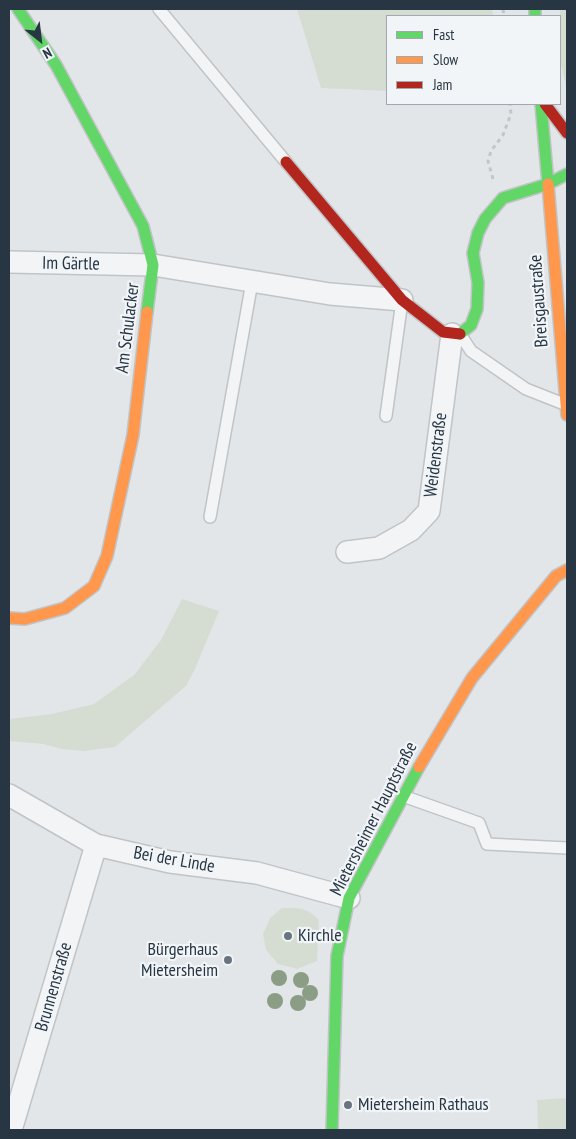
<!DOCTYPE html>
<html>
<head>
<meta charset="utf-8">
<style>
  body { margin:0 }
  #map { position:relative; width:576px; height:1139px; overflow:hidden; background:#e3e6e9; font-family:"PT Sans Narrow",sans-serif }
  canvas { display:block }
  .frame { position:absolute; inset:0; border:10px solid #283644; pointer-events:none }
  .legend { position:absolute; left:386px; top:15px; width:175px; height:90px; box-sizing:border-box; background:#f1f5f8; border:1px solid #a1a9b0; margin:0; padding:6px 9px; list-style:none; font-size:15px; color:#283644 }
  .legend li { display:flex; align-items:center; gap:10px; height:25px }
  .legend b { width:25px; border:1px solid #a1a9b0 }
  .north { position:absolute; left:15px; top:15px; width:50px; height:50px; -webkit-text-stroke:4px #f1f5f8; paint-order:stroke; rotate:151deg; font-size:14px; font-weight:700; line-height:20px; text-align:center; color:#283644 }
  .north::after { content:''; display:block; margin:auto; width:18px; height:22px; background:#283644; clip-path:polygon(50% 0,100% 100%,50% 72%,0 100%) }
</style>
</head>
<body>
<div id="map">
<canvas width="576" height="1139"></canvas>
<div class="frame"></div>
<ul class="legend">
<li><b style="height:6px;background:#63d668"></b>Fast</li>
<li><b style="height:6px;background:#ff974d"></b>Slow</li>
<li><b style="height:6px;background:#b3261e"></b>Jam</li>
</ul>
<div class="north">N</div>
</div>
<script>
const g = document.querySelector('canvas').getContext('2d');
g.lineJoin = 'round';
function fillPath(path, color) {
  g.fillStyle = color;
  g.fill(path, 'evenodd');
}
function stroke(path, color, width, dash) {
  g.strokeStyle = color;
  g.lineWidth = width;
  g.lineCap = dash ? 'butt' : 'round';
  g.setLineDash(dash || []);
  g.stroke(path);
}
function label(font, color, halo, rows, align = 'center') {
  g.font = font + ' "PT Sans Narrow",sans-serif';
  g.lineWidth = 4.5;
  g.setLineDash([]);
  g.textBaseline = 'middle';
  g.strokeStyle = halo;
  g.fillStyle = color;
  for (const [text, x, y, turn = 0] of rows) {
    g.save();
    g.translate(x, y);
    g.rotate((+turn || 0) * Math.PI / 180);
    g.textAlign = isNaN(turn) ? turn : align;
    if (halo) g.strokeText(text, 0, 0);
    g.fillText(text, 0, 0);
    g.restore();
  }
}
const green = new Path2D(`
  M297,9h195l1,7h-106v75l-66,-3z
  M560,9h7v82l-7,-31z
  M182,599l37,12 -24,58 -9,17 -71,61 -31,4 -22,-2 -19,-5 -34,-3v-22l43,-5 42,-10 40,-29 27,-35z
  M282,908c17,0 25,-1 37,12l-2,41 -20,8 -19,-5 -12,-14 -3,-16 7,-16z
  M567,1098v32h-29l-1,-30z`);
const path = new Path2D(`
  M503,9l1,7
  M493,179l-5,-18 3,-10 12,-16 8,-21 -1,-10`);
const lane = new Path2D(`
  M159,9l127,153
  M460,334l11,17 55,38 38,15
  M386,416l16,-115
  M210,517l42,-235
  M403,796l76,27 8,21 80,4`);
const street = new Path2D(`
  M9,262l144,3 177,29 72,6
  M347,552l32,-4 32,-18 18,-19 23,-177
  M9,795l87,50 74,17 87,11 92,25
  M11,1130l85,-285`);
const fast = new Path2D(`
  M18,9l38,56 87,161 10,39 -6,47
  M535,9v7
  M541,104l7,80
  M460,334l11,-9 6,-16 1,-26 -5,-30 5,-20 7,-14 18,-21 45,-14 19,-10
  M332,1130l5,-174 12,-58 70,-131`);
const slow = new Path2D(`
  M548,184l19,231
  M9,618l16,1 40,-11 29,-22 13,-30 26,-121 14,-123
  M419,767l53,-89 84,-102 11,-6`);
const jam = new Path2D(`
  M545,104l22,29
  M286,162l116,138 41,32 17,2`);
const trees = [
  [279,978],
  [301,980],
  [310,993],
  [275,1001],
  [298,1003]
];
const markers = [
  [288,936,5,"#69747e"],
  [228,960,5,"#69747e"],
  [348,1105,5,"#69747e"]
];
const streetNames = [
  ["Im Gärtle",71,264,1],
  ["Breisgaustraße",539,301,-94],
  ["Am Schulacker",128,328,-83],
  ["Weidenstraße",436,455,-83],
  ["Mietersheimer Hauptstraße",374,819,-63],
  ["Bei der Linde",174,860,10],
  ["Brunnenstraße",54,987,-74]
];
const poiNames = [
  ["Kirchle",298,936],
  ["Bürgerhaus",218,950,"right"],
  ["Mietersheim",218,971,"right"],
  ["Mietersheim Rathaus",358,1105]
];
fillPath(green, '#d5ddd3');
stroke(lane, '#c1c4c7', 14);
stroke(street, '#c1c4c7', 24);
stroke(fast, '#c1c4c7', 14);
stroke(slow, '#c1c4c7', 14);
stroke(jam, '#c1c4c7', 14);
stroke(path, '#c1c6c9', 3, [4, 4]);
stroke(lane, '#f3f4f5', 11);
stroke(street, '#f3f4f5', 21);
stroke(fast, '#63d668', 11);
stroke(slow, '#ff974d', 11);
stroke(jam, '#b3261e', 11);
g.fillStyle = '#8b9d85';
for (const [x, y] of trees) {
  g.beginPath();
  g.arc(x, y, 8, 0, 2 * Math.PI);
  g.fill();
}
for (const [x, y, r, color] of markers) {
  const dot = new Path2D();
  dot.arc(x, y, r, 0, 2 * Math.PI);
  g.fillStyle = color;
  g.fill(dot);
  stroke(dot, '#f1f5f8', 2);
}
label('18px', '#283644', '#f1f5f8', streetNames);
label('18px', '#283644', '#f1f5f8', poiNames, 'left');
</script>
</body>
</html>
